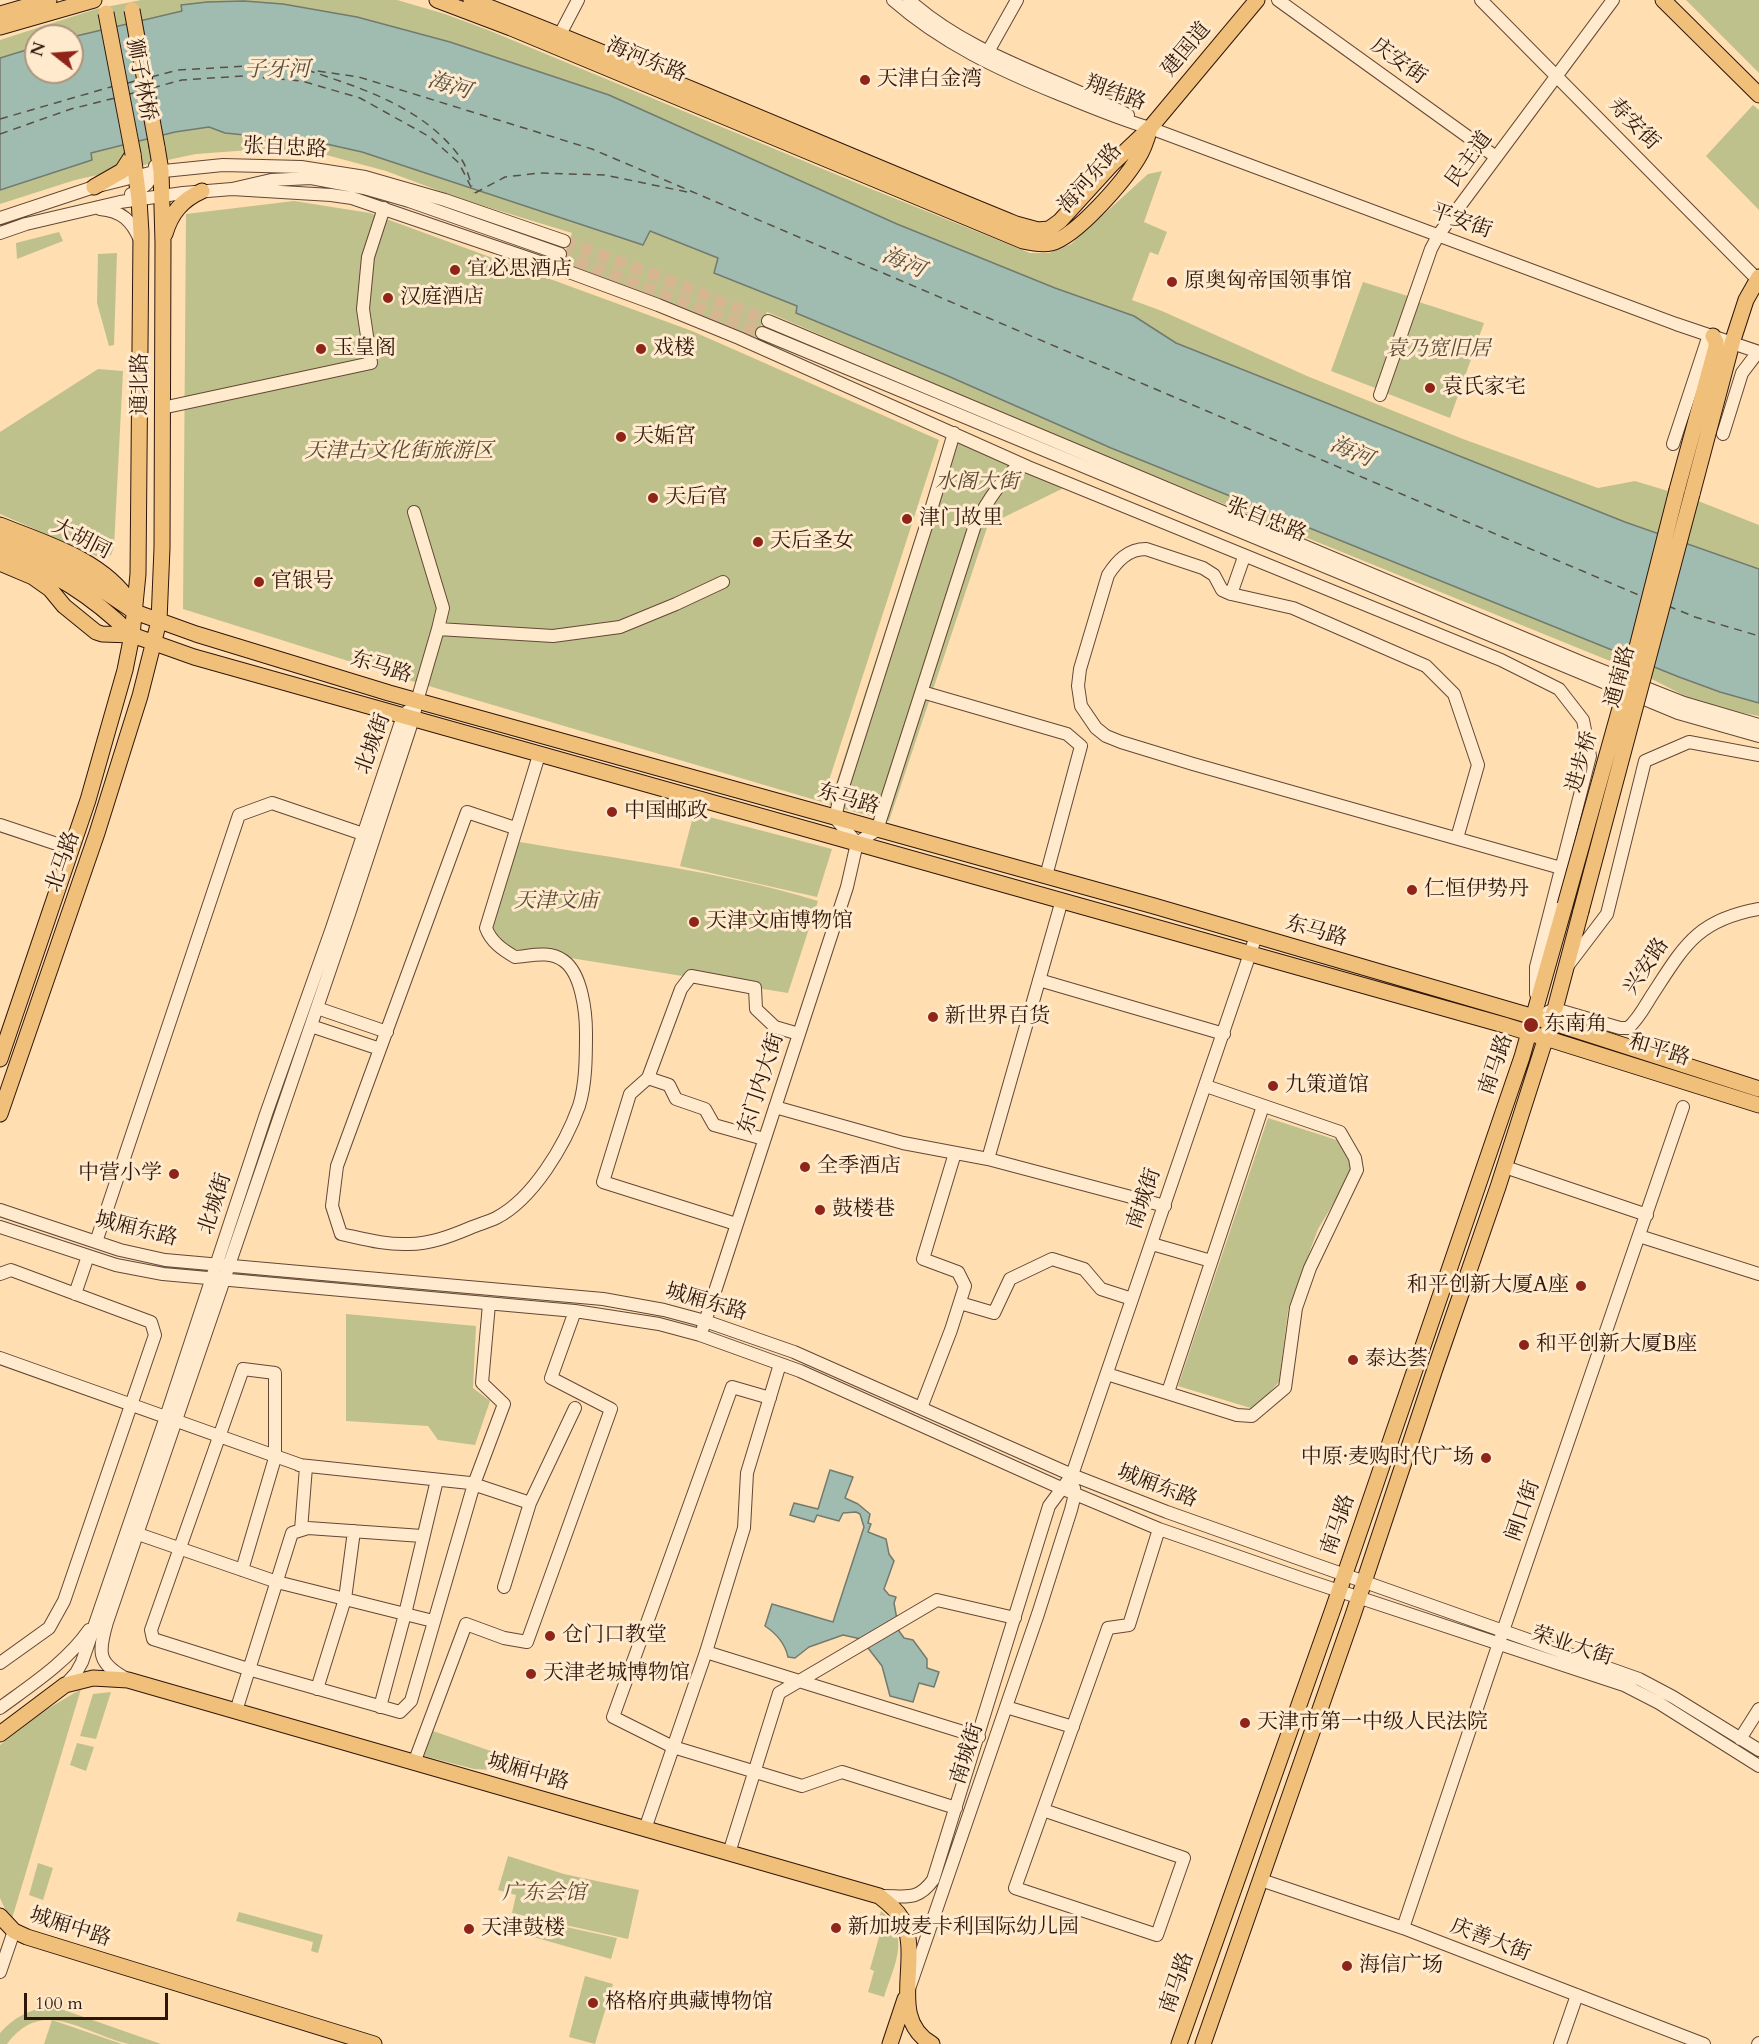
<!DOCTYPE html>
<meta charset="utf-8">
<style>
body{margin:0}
#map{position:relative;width:1759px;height:2044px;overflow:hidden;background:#ffdeb2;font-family:Cardo,serif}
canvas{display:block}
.north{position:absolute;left:24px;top:24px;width:60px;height:60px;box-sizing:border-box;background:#ffeacd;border:2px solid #ac957f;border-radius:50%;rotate:287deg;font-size:16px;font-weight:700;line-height:24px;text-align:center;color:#2f160b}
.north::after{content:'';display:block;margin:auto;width:21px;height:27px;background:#8f2418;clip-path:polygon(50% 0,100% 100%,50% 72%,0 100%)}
.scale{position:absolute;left:24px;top:1993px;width:144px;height:27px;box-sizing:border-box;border:3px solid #2f160b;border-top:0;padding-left:8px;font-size:18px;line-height:21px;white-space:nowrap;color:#2f160b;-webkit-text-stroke:4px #ffeacd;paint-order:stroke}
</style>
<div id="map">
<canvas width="1759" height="2044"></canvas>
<div class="north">N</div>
<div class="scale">100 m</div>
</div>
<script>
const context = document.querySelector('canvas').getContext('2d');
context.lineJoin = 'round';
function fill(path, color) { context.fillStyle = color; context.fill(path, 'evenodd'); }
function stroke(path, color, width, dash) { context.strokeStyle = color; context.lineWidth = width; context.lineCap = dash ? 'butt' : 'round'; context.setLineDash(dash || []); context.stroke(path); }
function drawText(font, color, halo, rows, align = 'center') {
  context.font = font + ' Cardo,"Noto Serif SC",serif'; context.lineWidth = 6; context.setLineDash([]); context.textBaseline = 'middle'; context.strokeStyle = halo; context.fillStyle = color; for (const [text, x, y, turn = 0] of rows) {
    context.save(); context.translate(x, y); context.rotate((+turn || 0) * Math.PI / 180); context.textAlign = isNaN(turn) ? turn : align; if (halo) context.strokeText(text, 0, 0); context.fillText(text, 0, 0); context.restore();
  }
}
fill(new Path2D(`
 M141,0h256l48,14 43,16 376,156 166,67h19l22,-9 77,-70 14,-3 -18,51 23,10 -9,23 -8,-3 -18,48 30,11 145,65 156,63 135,49 37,-7 53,16 71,28v191l-21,-4 -51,-15 -45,-23 -593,-241 -282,-121 -12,27 -88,-37 -105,-40 10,-29 -111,-34 -75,-28 -71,-19 -51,-3 -68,5 -71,15 -50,11 -75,24v-164l96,-31zM36,36h36v36h-36z
 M1686,0h73v73z
 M1753,105l6,5v100l-53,-54z
 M294,201l76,12 322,118 247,109 -117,362 -407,-120 -232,-73 3,-395z
 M59,232l4,9 -46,18 -1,-16z
 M117,253l-3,92 -5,1 -12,-43 1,-49z
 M1363,282l48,15 -33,92 -47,-18z
 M1419,302l65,21 -34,95 -64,-25z
 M98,369l25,2 -9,176 -3,8 -8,4 -103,-45v-82z
 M951,427l125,55 -88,43 -99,296 -60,-16z
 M694,813l138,36 -15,48 -137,-31z
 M514,841c102,18 206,30 304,60l-30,92 -286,-46 -13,-21z
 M1268,1118l75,24 11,27 -36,60 -30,81 -9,72 -25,27 -76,-23z
 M346,1314l130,12 -3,62 17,13 -15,44 -37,-5 -10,-14 -82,-5z
 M81,1689l-70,233 -11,-24v-153l44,-34z
 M111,1692l-15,47 -16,-3 13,-42z
 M433,1731l81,28 -5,12 -35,-2 -50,-13z
 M77,1743l17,4 -8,24 -16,-6z
 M508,1856l56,18 75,16 -11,49 -116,-26 4,-18 -18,-5z
 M38,1863l15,5 -10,32 -14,-5z
 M881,1911c31,25 13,54 3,86l-16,-5 6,-21 -4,-2 11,-39 -5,-1z
 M239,1912l84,23 -5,18 -7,-2 2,-9 -77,-21z
 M524,1918l93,20 -6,21 -92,-26z
 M585,1976l28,8 -18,60 -26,-7z
 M49,2007l9,1 103,36c-10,0 -22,0 -32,0 -44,-9 -86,-49 -122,0h-7v-11c13,-15 29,-24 49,-26z
 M52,2020l70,24h-78z`), '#bfc18d');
const water = new Path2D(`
 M244,1l39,3 74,13 93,25 159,53 288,129 158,64 79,28 42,27 449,179 134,47v134l-39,-11 -41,-15 -568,-229 -163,-72 -152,-63 1,-7 -83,-33 4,-15 -68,-27 -7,14 -281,-93 -40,-9 -97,-10 -16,-6 -34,5 -84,21 1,7 -92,30v-132l36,-11v25h36v-35l110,-26 -1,-6 26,-3z
 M830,1470l23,7 -8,21 13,6 12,10 -2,9 3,1 -3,8 18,7 3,15 5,7 -10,28 5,6 7,2 -2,6 5,28 5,7 9,2 14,19v9l12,4 -5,15 -15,-4 -6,19 -23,-6 -8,-30 -21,-27 -18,-4 -34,12 -14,11 -7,-1c-3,-14 -11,-23 -23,-31l7,-22 61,18 31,-95 -4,-13 -4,-2 -13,1 -4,8 -22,-6 -3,7 -24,-7 4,-12 24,6z`);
fill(water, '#a0bcb0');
stroke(water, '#737a6e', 1.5);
stroke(new Path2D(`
 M307,70c57,19 119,38 155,90 5,8 7,18 10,26
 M151,77l27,-7 70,-4 55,3 56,8 233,72 1049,447
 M128,83l10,-3
 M152,88l30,-8 61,-4 59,5 58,17 70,39 29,26 15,30
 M129,94l10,-2
 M0,119l114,-33
 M0,134l71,-25 44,-11
 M475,193l30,-16 35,-4 65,2 87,18
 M1668,606l27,11 64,19`), '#575045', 1.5, [8, 6]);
stroke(new Path2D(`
 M564,241l86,32 118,48
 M560,254l202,79`), '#d5b691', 12, [12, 6]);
const minor = new Path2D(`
 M893,0c49,43 107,70 166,94 30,12 60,25 91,34l526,196 83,28
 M909,0c62,56 146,77 219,115
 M1278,0l218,157
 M1481,0l276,279
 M556,42l22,-42
 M985,57l32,-57
 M232,189l99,6 21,3 217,74 89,33 81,33 289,129 473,193 58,29 24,31 7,36 -54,211v27
 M131,194c13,-5 22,-14 24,-28
 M100,209c22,2 32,12 40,31
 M0,218l94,-31 60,-15 69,-7 78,2 64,10 80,23 119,41
 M0,233l26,-9 94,-22 63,-9 49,-4 39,-9 40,-2 53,10 45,13 151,53
 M768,321l815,342 101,40 75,22
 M762,333l916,380 81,23
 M1380,395l51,-146 8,-15 174,-234
 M162,408l209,-45 -8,-54 5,-52 16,-49
 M1723,434l19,-61 16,-21
 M1673,444l36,-109
 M414,512l29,96 -5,21
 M1231,594l13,-37
 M922,692l145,42 14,12 -35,130
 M0,825l72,24
 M515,828l-48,-16 -130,354 -5,40 9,28c23,5 44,11 68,10 21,0 42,-8 61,-16 9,-4 18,-6 26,-10 37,-19 69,-73 83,-112 7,-22 7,-50 7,-73 0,-20 -4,-59 -22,-72 -15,-11 -33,-5 -49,-4 -12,-7 -24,-15 -29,-29l53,-173
 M1457,838l21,-73 -24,-71 -28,-28 -133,-58 -62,-14 -9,-4 -8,-15 -11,-7 -57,-19c-18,0 -29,12 -38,26l-28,94 -2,17 3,20 15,22 10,8 15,6 72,22 368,104
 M857,843l-22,-25 5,-22 87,-273 27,-90
 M857,843l20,-13 98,-305c12,-24 25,-44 45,-61
 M1569,964l38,-50 38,-153 44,-19 70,13
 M1039,980l185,54
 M317,1008l70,24
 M1548,1012l7,-3 65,19h8c10,-8 17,-22 24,-33 32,-49 45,-75 107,-86
 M311,1026l69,23
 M648,1078l21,7 7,14 29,10 9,16 50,14
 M775,1107l128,36 85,16 177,47
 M988,1159l74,-259
 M1505,1167l142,48
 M0,1210l120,40 45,10 438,39 61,11 41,11 89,31 278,123 95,37 472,167 34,18 86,53
 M736,1224l-133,-42 27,-88 18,-16 33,-89 10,-13 64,12 1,21 19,18 24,7
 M0,1227l116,38 47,9 412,37 84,13 41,11 100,36 261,117 98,41 147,51 318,105 35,18 100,63
 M1639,1236l120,38
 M96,1242l143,-427 33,-12 91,31
 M1152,1244l59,17
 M0,1274l11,-4 140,52 4,13 -91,266 -15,27 -49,35
 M75,1294l13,-38
 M960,1303l34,10 16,-34 42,-20 32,10 17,20 31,10
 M703,1328l144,-441 10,-44
 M0,1358l306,109 -5,63
 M1107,1374l130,41 15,1 33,-28 11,-80 14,-40 47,-98 -2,-12 -15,-26 -134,-46
 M1168,1392l95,-286
 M770,1398l-38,-11 -119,330 60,30 129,39 40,-14 114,36
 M921,1408l30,-78 14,-44 -7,-14 -35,-13 32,-106
 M299,1465l171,18 60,20
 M138,1534l139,48 156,39
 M242,1570l33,-112v-85l-32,-4 -92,261 2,9 95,30 152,43 11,-11 63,-217 30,-80 -22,-21 7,-79
 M504,1587l26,-84 45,-95
 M706,1652l273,85
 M127,1679c-30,-16 -29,-26 -20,-57l242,-708 64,-195 4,-18 21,-72 115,7 67,-9 56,-23 47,-22
 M65,1685l11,-12 6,-11 85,-248 99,-300 66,-186 71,-212 5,-5
 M317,1689l28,-90 9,-68
 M380,1707l25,-93 32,-134
 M1006,1707l67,20
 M0,1708c31,-23 67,-46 89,-78
 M236,1711l56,-178 16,-5 114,8
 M1740,1739l19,-30
 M414,1763l52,-139 38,14 23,4 84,-233 -60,-31 24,-67
 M1043,1810l141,48 -27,77 -142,-47 93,-260 21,-3 30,-96
 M645,1829l61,-177 38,-124 3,-55 33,-109
 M729,1853l50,-160 158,-93 78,18
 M1261,1880l142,48 301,116
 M879,1896c25,-1 37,7 54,-16l116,-374 23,-31 184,-539
 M1403,1928l100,-297 180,-524
 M0,1972l14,-41
 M910,1986l128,-372 33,-104 4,-16 -1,-6
 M1560,2044l17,-49
 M1758,2044l1,-1`);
const major = new Path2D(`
 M437,0l74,28 512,213c9,2 19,4 28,2 26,-7 73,-62 87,-85 6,-9 9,-19 12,-30
 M471,0c183,71 363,150 545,224l22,6 11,-1 11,-8 52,-57 38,-36 107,-128
 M1663,0l96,95
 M0,14l49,-14
 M0,27l94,-27
 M94,187l28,-16 11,-17
 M165,234c6,-21 17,-34 37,-43
 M1677,490l39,-143v-5l-3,-6
 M1692,494l40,-151 14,-43 13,-23
 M0,525c44,18 102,34 130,77
 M0,538l50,22 33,17 52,35 61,22 193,59 765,213 397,116 208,67
 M0,550c55,24 89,43 132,85
 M0,563l33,14 17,12 14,17 32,26 6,2 30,1 62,22 1310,368 255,80
 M0,1059l88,-259 37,-130 7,-35 6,-61 3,-341 -2,-34 -6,-45
 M0,1114l97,-281 43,-137 19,-75 3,-73 1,-305 -2,-72 -4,-24
 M0,1734l65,-49 28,-7 35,2 751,216c9,7 17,13 23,23 21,39 -16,99 30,125
 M0,1916l14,15 13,6 347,107
 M890,2044l15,-45
 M1179,2044l154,-435 189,-552 43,-152
 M1203,2044l150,-429 82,-246 63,-182 57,-178 26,-98`);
stroke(minor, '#634835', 14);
stroke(major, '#2f160b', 17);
stroke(minor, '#ffeacd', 12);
stroke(major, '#f0bf79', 15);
const majorBridge = new Path2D(`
 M132,10l25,137
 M106,13l27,141
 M1565,905l71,-254 41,-161
 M1581,911l111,-417`);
stroke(majorBridge, '#2f160b', 17, []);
stroke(majorBridge, '#f0bf79', 15);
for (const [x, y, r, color] of [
 [865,80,6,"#8f2418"],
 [455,270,6,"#8f2418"],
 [1172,282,6,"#8f2418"],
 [388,298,6,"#8f2418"],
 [321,349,6,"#8f2418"],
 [641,349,6,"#8f2418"],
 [1430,388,6,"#8f2418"],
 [621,437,6,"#8f2418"],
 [653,498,6,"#8f2418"],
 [907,519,6,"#8f2418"],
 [758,542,6,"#8f2418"],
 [259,582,6,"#8f2418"],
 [612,812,6,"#8f2418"],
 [1412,890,6,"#8f2418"],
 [694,922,6,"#8f2418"],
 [933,1017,6,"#8f2418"],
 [1531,1025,8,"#8f2418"],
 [1273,1086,6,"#8f2418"],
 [805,1167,6,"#8f2418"],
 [174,1174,6,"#8f2418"],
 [820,1210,6,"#8f2418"],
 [1581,1286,6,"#8f2418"],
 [1524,1345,6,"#8f2418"],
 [1353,1360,6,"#8f2418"],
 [1486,1458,6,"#8f2418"],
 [550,1636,6,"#8f2418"],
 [531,1674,6,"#8f2418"],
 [1245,1723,6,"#8f2418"],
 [836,1928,6,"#8f2418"],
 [469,1929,6,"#8f2418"],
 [1347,1966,6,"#8f2418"],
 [593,2003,6,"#8f2418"]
]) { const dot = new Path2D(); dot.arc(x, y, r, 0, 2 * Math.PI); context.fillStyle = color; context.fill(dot); stroke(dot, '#ffeacd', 2); }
drawText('21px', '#2f160b', '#ffeacd', [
 ["建国道",1187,50,-50],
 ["海河东路",646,61,22],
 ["庆安街",1398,62,36],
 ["狮子林桥",140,80,79],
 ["翔纬路",1115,94,20],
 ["寿安街",1633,125,45],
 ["张自忠路",285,149,3],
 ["民主道",1470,160,-54],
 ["海河东路",1091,179,-49],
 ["平安街",1461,222,20],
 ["通北路",141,384,-90],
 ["张自忠路",1266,521,22],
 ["大胡同",81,540,27],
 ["东马路",381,668,17],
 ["通南路",1621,677,-75],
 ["北城街",374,744,-70],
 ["进步桥",1583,762,-74],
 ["东马路",848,800,16],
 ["北马路",64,862,-71],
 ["东马路",1316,932,16],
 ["兴安路",1647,967,-56],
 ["和平路",1659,1051,17],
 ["南马路",1497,1065,-71],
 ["东门内大街",762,1084,-72],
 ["南城街",1145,1199,-71],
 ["北城街",216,1204,-72],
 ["城厢东路",136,1230,14],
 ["城厢东路",706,1303,16],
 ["城厢东路",1157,1487,21],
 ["闸口街",1524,1511,-71],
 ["南马路",1339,1525,-71],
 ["荣业大街",1572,1647,18],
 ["南城街",968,1754,-72],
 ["城厢中路",528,1773,16],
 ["城厢中路",70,1928,18],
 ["庆善大街",1490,1941,21],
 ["南马路",1178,1983,-71]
]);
drawText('21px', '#2f160b', '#ffeacd', [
 ["天津白金湾",877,80],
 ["宜必思酒店",467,270],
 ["原奥匈帝国领事馆",1184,282],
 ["汉庭酒店",400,298],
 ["玉皇阁",333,349],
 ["戏楼",653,349],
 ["袁氏家宅",1442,388],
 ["天姤宮",633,437],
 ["天后官",665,498],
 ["津门故里",919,519],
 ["天后圣女",770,542],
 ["官银号",271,582],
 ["中国邮政",624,812],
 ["仁恒伊势丹",1424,890],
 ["天津文庙博物馆",706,922],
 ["新世界百货",945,1017],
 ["东南角",1544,1025],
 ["九策道馆",1285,1086],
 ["全季酒店",817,1167],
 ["中营小学",162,1174,"right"],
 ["鼓楼巷",832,1210],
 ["和平创新大厦A座",1569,1286,"right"],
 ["和平创新大厦B座",1536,1345],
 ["泰达荟",1365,1360],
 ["中原·麦购时代广场",1474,1458,"right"],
 ["仓门口教堂",562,1636],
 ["天津老城博物馆",543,1674],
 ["天津市第一中级人民法院",1257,1723],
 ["新加坡麦卡利国际幼儿园",848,1928],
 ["天津鼓楼",481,1929],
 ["海信广场",1359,1966],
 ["格格府典藏博物馆",605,2003]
], 'left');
drawText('italic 21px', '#5a4932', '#ffeacd', [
 ["袁乃宽旧居",1438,350],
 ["天津古文化街旅游区",399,452],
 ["水阁大街",977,483],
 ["天津文庙",556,902],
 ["广东会馆",544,1894]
]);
drawText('italic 22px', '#575045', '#ffeacd', [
 ["子牙河",277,71],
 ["海河",449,87,17],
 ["海河",903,264,23],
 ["海河",1351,453,23]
]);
</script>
